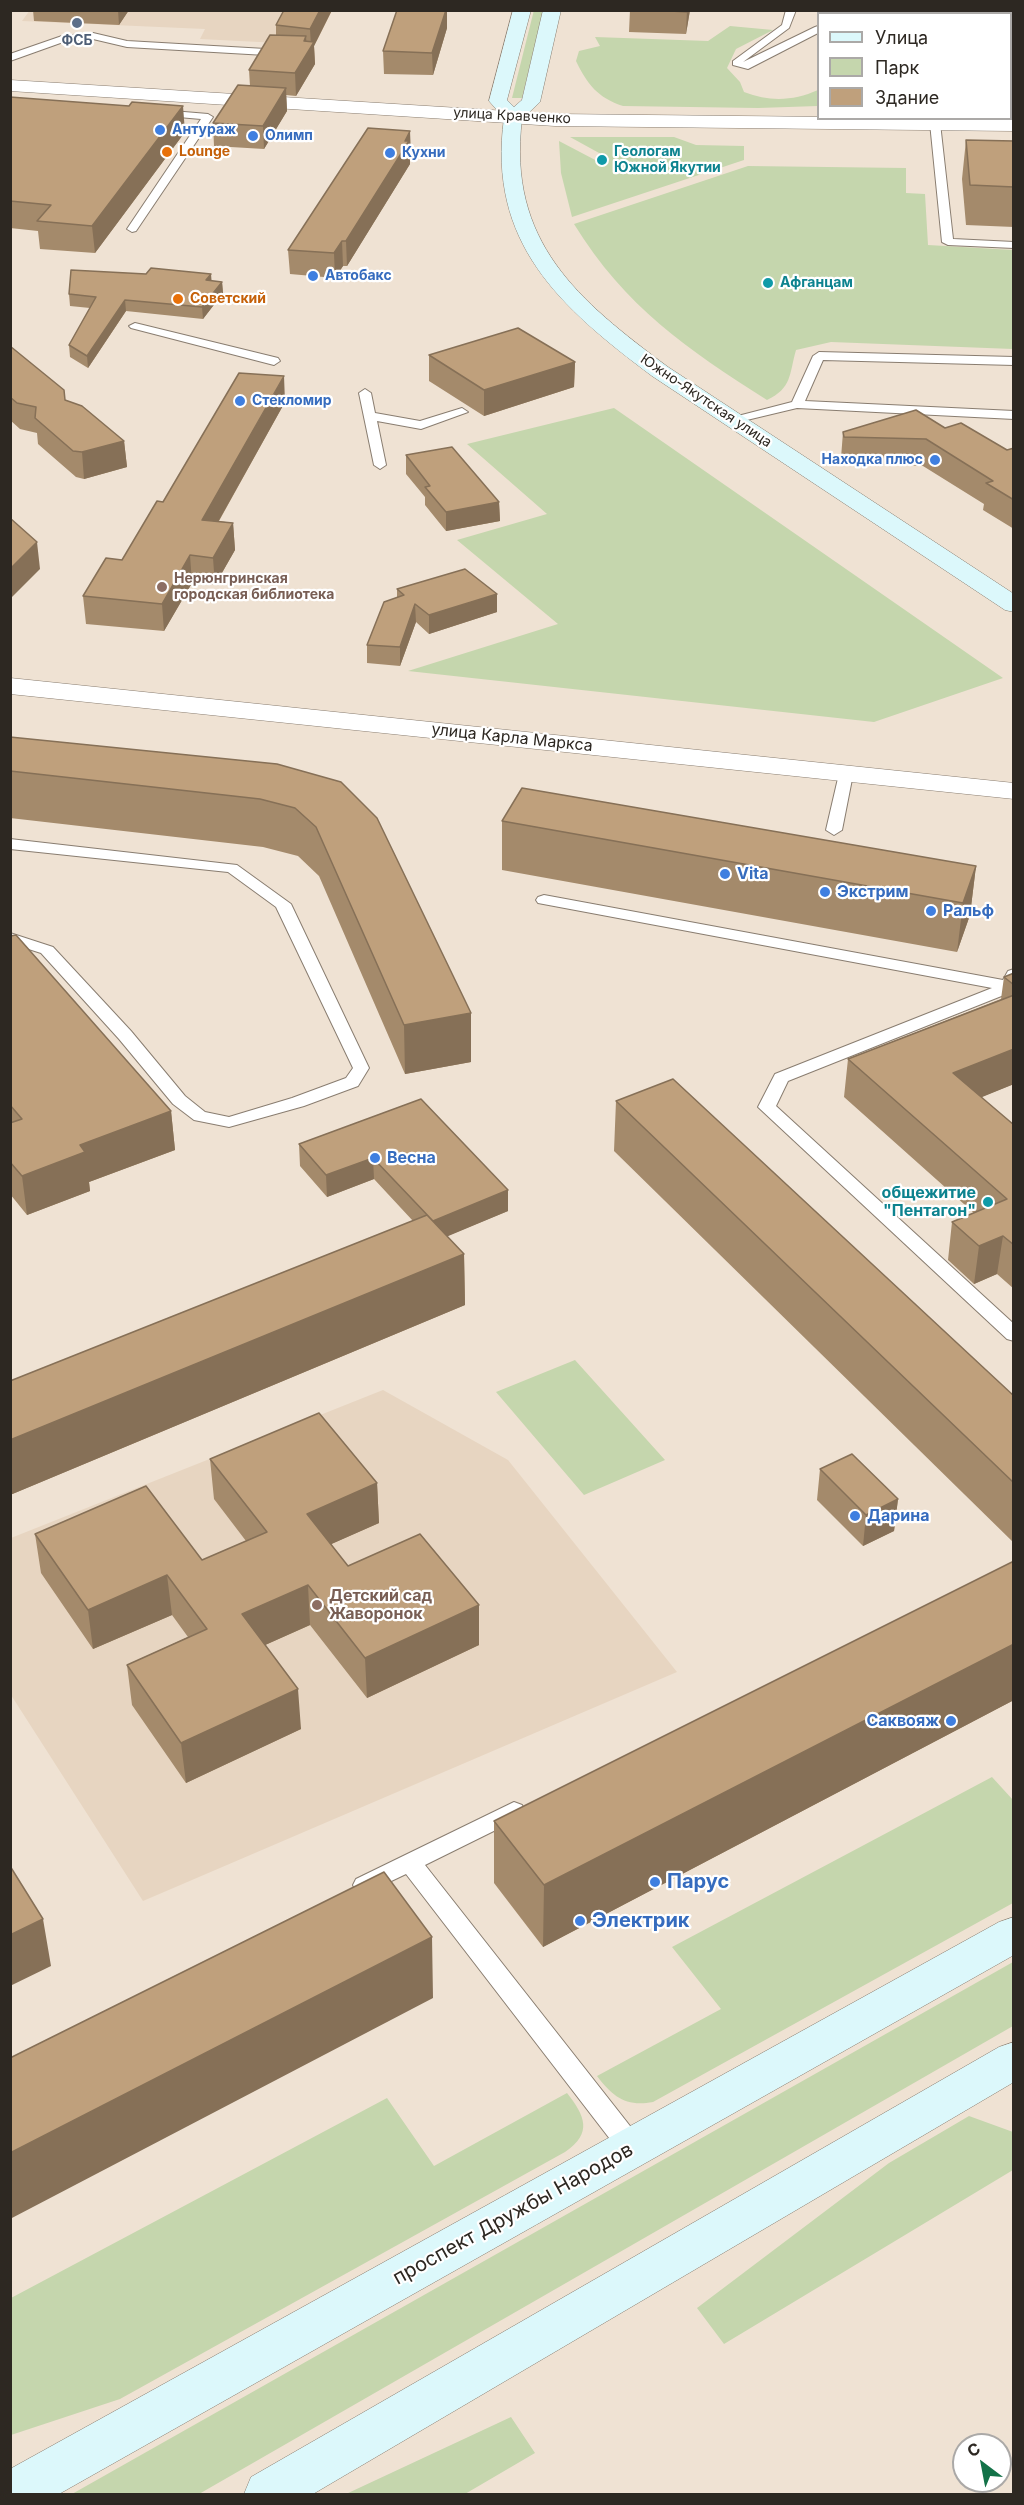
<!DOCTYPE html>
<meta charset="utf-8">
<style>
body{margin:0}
#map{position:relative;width:1024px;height:2505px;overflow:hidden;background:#efe2d3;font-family:Inter,sans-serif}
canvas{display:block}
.frame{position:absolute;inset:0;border:12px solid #2d2822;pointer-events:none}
.legend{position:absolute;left:817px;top:12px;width:195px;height:108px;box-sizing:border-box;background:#fff;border:2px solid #aba9a7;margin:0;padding:8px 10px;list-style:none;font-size:18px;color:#2d2822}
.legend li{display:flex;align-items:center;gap:12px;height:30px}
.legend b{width:30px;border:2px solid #aba9a7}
.north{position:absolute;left:952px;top:2433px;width:60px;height:60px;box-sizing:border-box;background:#fff;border:2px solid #aba9a7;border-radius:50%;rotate:328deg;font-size:16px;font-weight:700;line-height:24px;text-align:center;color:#2d2822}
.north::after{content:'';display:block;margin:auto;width:21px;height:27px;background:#137248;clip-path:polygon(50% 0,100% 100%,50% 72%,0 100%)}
</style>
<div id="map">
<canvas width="1024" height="2505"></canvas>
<div class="frame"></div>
<ul class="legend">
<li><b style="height:8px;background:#dcf8fb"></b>Улица</li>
<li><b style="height:16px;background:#c5d6ad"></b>Парк</li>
<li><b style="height:16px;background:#bfa07c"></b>Здание</li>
</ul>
<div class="north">С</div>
</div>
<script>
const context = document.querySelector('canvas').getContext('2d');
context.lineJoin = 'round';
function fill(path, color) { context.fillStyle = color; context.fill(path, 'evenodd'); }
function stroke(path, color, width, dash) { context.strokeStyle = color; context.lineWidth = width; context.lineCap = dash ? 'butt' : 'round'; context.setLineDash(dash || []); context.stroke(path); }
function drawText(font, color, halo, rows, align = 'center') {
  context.font = font + ' Inter,sans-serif'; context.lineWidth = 4.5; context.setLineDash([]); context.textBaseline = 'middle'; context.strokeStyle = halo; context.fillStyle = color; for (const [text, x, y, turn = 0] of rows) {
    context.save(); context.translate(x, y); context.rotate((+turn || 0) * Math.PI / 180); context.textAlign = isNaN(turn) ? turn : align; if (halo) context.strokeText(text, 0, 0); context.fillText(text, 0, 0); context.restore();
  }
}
fill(new Path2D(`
 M30,10l302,1 -15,30 -35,-2 -3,4 -79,-4 5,-10 -183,-8z
 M383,1390l125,70 169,212 -534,229 -132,-206v-157z`), '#e7d5c1');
fill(new Path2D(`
 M534,10l9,1 -21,87h-10z
 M730,26l43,4 -37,19 -9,19 13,14 4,10c26,10 49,9 74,-2v16l-60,2 -135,-2c-25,-8 -36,-22 -47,-45l3,-10 21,-5 -5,-9 113,4z
 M570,137h104l22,8 48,1v14l-172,57 -11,-44 -2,-32 40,21 11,-3z
 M748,166l158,2v25l19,1 3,51 85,5v99l-182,-7 -35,8c-7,25 -4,38 -29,50 -80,-51 -142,-93 -193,-176z
 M614,408l389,270 -129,44 -466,-51 150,-47 -101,-84 90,-26 -80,-70z
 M575,1360l90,100 -81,35 -88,-103z
 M992,1777l21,23v103l-360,199c-27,5 -40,-5 -56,-26l124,-67 -49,-62z
 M1013,1962v64l-814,468h-127z
 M567,2093c18,23 26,40 -2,59l-445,247 -109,36v-137l376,-200 47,68z
 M969,2116l44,16v38l-289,174 -27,-36 192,-145z
 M511,2417l24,36 -70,41h-119z`), '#c5d6ad');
const lane = new Path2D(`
 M786,10h10l-7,18 -46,34 72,-35 3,-1v7l-70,36 -15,-4v-4l49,-36z
 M93,33l34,8 156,9 5,3 -5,3 -156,-9 -34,-8 -27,2 -56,20v-7l52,-18z
 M160,110l48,4 5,3 -77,114 -4,1 -5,-3 74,-110 -45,-4 -1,-2z
 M935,120l5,3 13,116 61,3v6l-66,-3 -6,-3 -12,-119z
 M135,323l143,35 2,3 -6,4 -143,-37 -2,-2z
 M819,352l195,5v8l-191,-5 -18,41 209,10v8l-217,-11 -67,16v-6l62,-16 21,-46z
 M365,389l6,4 4,20 45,8 42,-13 6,4 -47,17 -44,-8 9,44 -6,4 -6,-4 -15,-72z
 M846,770l7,4 -11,56 -8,5 -8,-5 13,-56z
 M10,839l227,26 54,39 78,164 -11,18 -54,20 -75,21 -35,-7 -21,-16 -54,-65 -78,-86 -31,-10v-10l43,14 78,84 54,65 20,16 24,5 63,-19 54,-20 7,-10 -77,-161 -48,-35 -218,-23z
 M544,895l459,85 5,-9 6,-2v22l-226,90 -12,25 238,218v17l-7,-2 -249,-232 17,-33 217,-86 -454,-85 -2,-3 2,-3z
 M514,1802l8,3 3,6 -3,6 -97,48 216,275 3,8 -3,8 -9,3 -9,-3 -217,-282 -42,20 -8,-3 -3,-6 3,-6z`);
const street = new Path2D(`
 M10,80l545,34 459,5v12l-459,-5 -545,-35z
 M10,678l1004,105v16l-1004,-105z`);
const secondary = new Path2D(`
 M513,10h18l-24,90 7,7 8,-7 21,-90h18l-21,92 -18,17c-15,123 56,181 146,248l346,227v18l-9,-2 -353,-234c-92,-69 -165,-133 -148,-258l-15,-17z
 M1014,1917v38l-955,539h-49v-25l989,-547z
 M1014,2042v40l-701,412h-69l7,-17 748,-430z`);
stroke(lane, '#897d70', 2);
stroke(street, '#897d70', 1);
stroke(secondary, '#897d70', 1);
fill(lane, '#fff');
fill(street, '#fff');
fill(secondary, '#dcf8fb');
fill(new Path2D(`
 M33,10h96l-10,15 -85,-4z
 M332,10l-18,36 1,18 -19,32 -10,-1 1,16 -23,38 -50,-3 -1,-23 37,-37 -1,-16 27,-35v-10z
 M397,10h50v18l-14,47 -49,-1 -1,-23z
 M630,10h60l-4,24 -57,-2z
 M1014,10v74l-3,-1v-69z
 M10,97l175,35 -90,121 -55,-4 -2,-18 -28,-3z
 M966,140l48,1v86l-48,-2 -4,-46z
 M411,155l-1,2v7l-63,102h-4l-8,12 -45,-4 -2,-24z
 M146,274l76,8 1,11 -20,26 -77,-8 -38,57 -18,-11 -1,-12 21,-37 -20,-2 -1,-12z
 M10,346l55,54 59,41 3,26 -43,12 -8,-2 -38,-33 -1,-11 -17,-4 -10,-9z
 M429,355l146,7 -1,25 -90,29 -55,-35z
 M285,402l-66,119 14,2 2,27 -20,35 -23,-2 -28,48 -78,-7 -3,-28 39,-36 41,-58z
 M945,428l62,22 7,-2v81l-31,-19 1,-6 -61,-38 -81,-3 -1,-5 2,-26z
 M406,455l93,47 1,19 -54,10 -21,-26v-8l-19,-23z
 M397,589l100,23 -68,22 -13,-12 -16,44 -33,-3v-18l30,-47z
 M10,737l267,27 194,249v49l-66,12 -86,-198 -21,-20 -35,-9 -253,-29z
 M502,821l474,45 -6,49 -13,37 -455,-82z
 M10,936l161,175 4,39 -86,32 1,9 -63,24 -17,-21z
 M1014,973v111l-33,13 33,28v164l-17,-15 -23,10 -26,-24 4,-38 22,-9 -130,-116 4,-38 153,-60 3,-22z
 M421,1099l87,91v21l-61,25 17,18 1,51 -455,190v-114l403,-160 -39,-42 -47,18 -27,-31 -1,-22z
 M616,1101l398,295v147l-400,-392z
 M210,1459l167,24 2,40 -48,21 17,22 131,79 -112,53 -57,-73 -45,20 36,84 -115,54 -54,-78 -5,-40 61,-28 -16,-22 -79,34 -52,-76 -6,-39 167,26 44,-19 -32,-42z
 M820,1469l78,30 -4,32 -31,15 -46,-46z
 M1014,1561v139l-471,247 -49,-64v-62z`), '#a48a6b');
fill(new Path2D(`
 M118,10h11l-10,15z
 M320,10h12l-18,36 1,18 -19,32 -1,-23 9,-32 2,-5 1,17 4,-7 -1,-17z
 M446,10h1v18l-14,47 -1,-22z
 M687,10h3l-4,24z
 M286,88l1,23 -23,38 -1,-23z
 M183,106l2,26 -90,121 -3,-27z
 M410,131l1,24 -1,2v7l-63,102 -1,-25z
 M342,241l1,25 -8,12 -1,-25z
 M211,274l1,12 -6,-6z
 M222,282l1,11 -20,26 -1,-12z
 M125,300l1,11 -38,57 -1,-12z
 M575,362l-1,25 -90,29v-26z
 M284,376l1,26 -81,145 -2,-27z
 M124,441l3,26 -43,12 -2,-27z
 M499,502l1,19 -54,10v-19z
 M233,523l2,27 -20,35 -2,-27z
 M37,542l3,27 -30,30v-30z
 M190,555l2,28 -28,48 -2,-27z
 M497,594v18l-68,22v-19z
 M415,604l1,18 -16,44v-19z
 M976,866l-6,49 -13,37 6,-49z
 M471,1013v49l-66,12 -1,-49z
 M1014,1049v35l-66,27 5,-38z
 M171,1111l4,39 -86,32 1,9 -63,24 -5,-39 58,-31z
 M373,1158l1,21 -47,18 -1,-22z
 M508,1190v21l-74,31 -1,-21z
 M1003,1236l-6,38 -23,10 5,-38z
 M464,1254l1,51 -455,190v-55z
 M377,1483l2,40 -70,31 -2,-40z
 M898,1499l-4,32 -31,15 3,-31z
 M167,1575l5,40 -79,34 -5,-39z
 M308,1585l2,40 -65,29 -3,-40z
 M479,1605v40l-112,53 -2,-40z
 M1014,1644v56l-471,247 1,-62z
 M298,1689l3,40 -115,54 -5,-40z
 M43,1919l8,47 -41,20v-51z
 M432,1937l1,61 -423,221v-66z`), '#867057');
const building = new Path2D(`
 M284,10h36l-10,19 -34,-4z
 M397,10h49l-14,43 -49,-2z
 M654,10h33v2z
 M1014,10v28h-3v-24h-13z
 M270,35l36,1 -2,5 10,1 -19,31 -46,-3z
 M1011,47h3v21l-3,-2z
 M238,85l48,3 -23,38 -50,-3z
 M10,97l119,9 3,-4 51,4 -91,120 -55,-5 14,-16 -41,-4z
 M368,128l42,3 -5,10h4l-63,100h-4l-8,12 -46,-3z
 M966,140l48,1v46l-44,-2z
 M151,268l60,6 -5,6 16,2 -20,25 -77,-7 -38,56 -18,-11 27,-48 -27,-3 2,-24 75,4z
 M518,328l57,34 -91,28 -55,-35z
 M10,346l54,44 1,10 17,6 42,35 -42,11 -9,-1 -38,-33 1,-11 -19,-4 -7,-6z
 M239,373l45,3 -82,144 31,3 -20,35 -23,-3 -28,49 -79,-8 23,-38 16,2 35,-59 6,1z
 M916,410l29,18 16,-5 46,27 7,-2v52l-28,-17 7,-2 -67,-42 -82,-2 -1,-5z
 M452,447l47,55 -53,10 -21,-25 5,-1 -24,-31z
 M10,518l27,24 -27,27z
 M465,569l32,25 -68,21 -14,-11 -15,43 -33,-2 17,-43 20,-7 -7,-6z
 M10,737l267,27 64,18 36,36 94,195 -67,12 -88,-198 -21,-19 -35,-9 -250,-28z
 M522,788l454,78 -13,37 -461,-82z
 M16,935l155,176 -91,34 5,7 -63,24 -12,-14v-39l12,-4 -12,-14v-169z
 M1014,973v12l-10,-8z
 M1014,995v54l-61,24 61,52v120l-11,-9 -24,10 -27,-24 55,-23 -159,-140z
 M673,1079l341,317v87l-398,-382z
 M421,1099l87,91 -75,31 -60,-63 -47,17 -27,-31z
 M427,1215l37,39 -454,186v-59z
 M319,1413l58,70 -70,31 41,52 72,-32 59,71 -114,53 -57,-73 -66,29 56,75 -117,54 -54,-78 80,-36 -40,-54 -79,35 -53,-76 111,-48 56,74 65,-28 -57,-73z
 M852,1454l46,45 -32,16 -46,-46z
 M1014,1561v83l-470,241 -50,-64z
 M10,1866l33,53 -33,16z
 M384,1872l48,65 -422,216v-95z`);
fill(building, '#bfa07c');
stroke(building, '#867057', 1.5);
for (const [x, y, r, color] of [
 [77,23,6,"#5c6f8a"],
 [160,130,6,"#3f7fe0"],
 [253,136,6,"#3f7fe0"],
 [167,152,6,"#e8710a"],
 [390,153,6,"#3f7fe0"],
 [602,160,6,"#0f9aa8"],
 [313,276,6,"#3f7fe0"],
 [768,283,6,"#0f9aa8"],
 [178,299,6,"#e8710a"],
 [240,401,6,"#3f7fe0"],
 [935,460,6,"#3f7fe0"],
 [162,587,6,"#8d6e63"],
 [725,874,6,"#3f7fe0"],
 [825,892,6,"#3f7fe0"],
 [931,911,6,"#3f7fe0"],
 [375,1158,6,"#3f7fe0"],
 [988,1202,6,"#0f9aa8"],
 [855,1516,6,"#3f7fe0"],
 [317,1605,6,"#8d6e63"],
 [951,1721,6,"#3f7fe0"],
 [655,1882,6,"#3f7fe0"],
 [580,1921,6,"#3f7fe0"]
]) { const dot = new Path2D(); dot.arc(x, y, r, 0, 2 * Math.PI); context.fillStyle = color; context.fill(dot); stroke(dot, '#fff', 2); }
drawText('bold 14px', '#4e5e75', '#fff', [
 ["ФСБ",77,41]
]);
drawText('14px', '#2d2822', '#fff', [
 ["улица Кравченко",512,116,3],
 ["Южно-Якутская улица",706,401,34]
]);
drawText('bold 14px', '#366cbe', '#fff', [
 ["Антураж",172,130],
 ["Олимп",265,136],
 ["Кухни",402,153],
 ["Автобакс",325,276],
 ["Стекломир",252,401],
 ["Находка плюс",923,460,"right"]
], 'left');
drawText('bold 14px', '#c56008', '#fff', [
 ["Lounge",179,152],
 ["Советский",190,299]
], 'left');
drawText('bold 14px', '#0d838f', '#fff', [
 ["Геологам",614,152],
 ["Южной Якутии",614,168],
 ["Афганцам",780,283]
], 'left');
drawText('bold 14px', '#785e54', '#fff', [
 ["Нерюнгринская",174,579],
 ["городская библиотека",174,595]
], 'left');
drawText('16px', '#2d2822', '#fff', [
 ["улица Карла Маркса",512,738,6]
]);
drawText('bold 16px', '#366cbe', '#fff', [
 ["Vita",737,874],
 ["Экстрим",837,892],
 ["Ральф",943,911],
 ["Весна",387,1158],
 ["Дарина",867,1516],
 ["Саквояж",939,1721,"right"]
], 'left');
drawText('bold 16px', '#0d838f', '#fff', [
 ["общежитие",976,1193],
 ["\"Пентагон\"",976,1211]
], 'right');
drawText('bold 16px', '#785e54', '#fff', [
 ["Детский сад",329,1596],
 ["Жаворонок",329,1614]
], 'left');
drawText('bold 20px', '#366cbe', '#fff', [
 ["Парус",667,1882],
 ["Электрик",592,1921]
], 'left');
drawText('20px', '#2d2822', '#fff', [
 ["проспект Дружбы Народов",513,2214,-29]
]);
</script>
